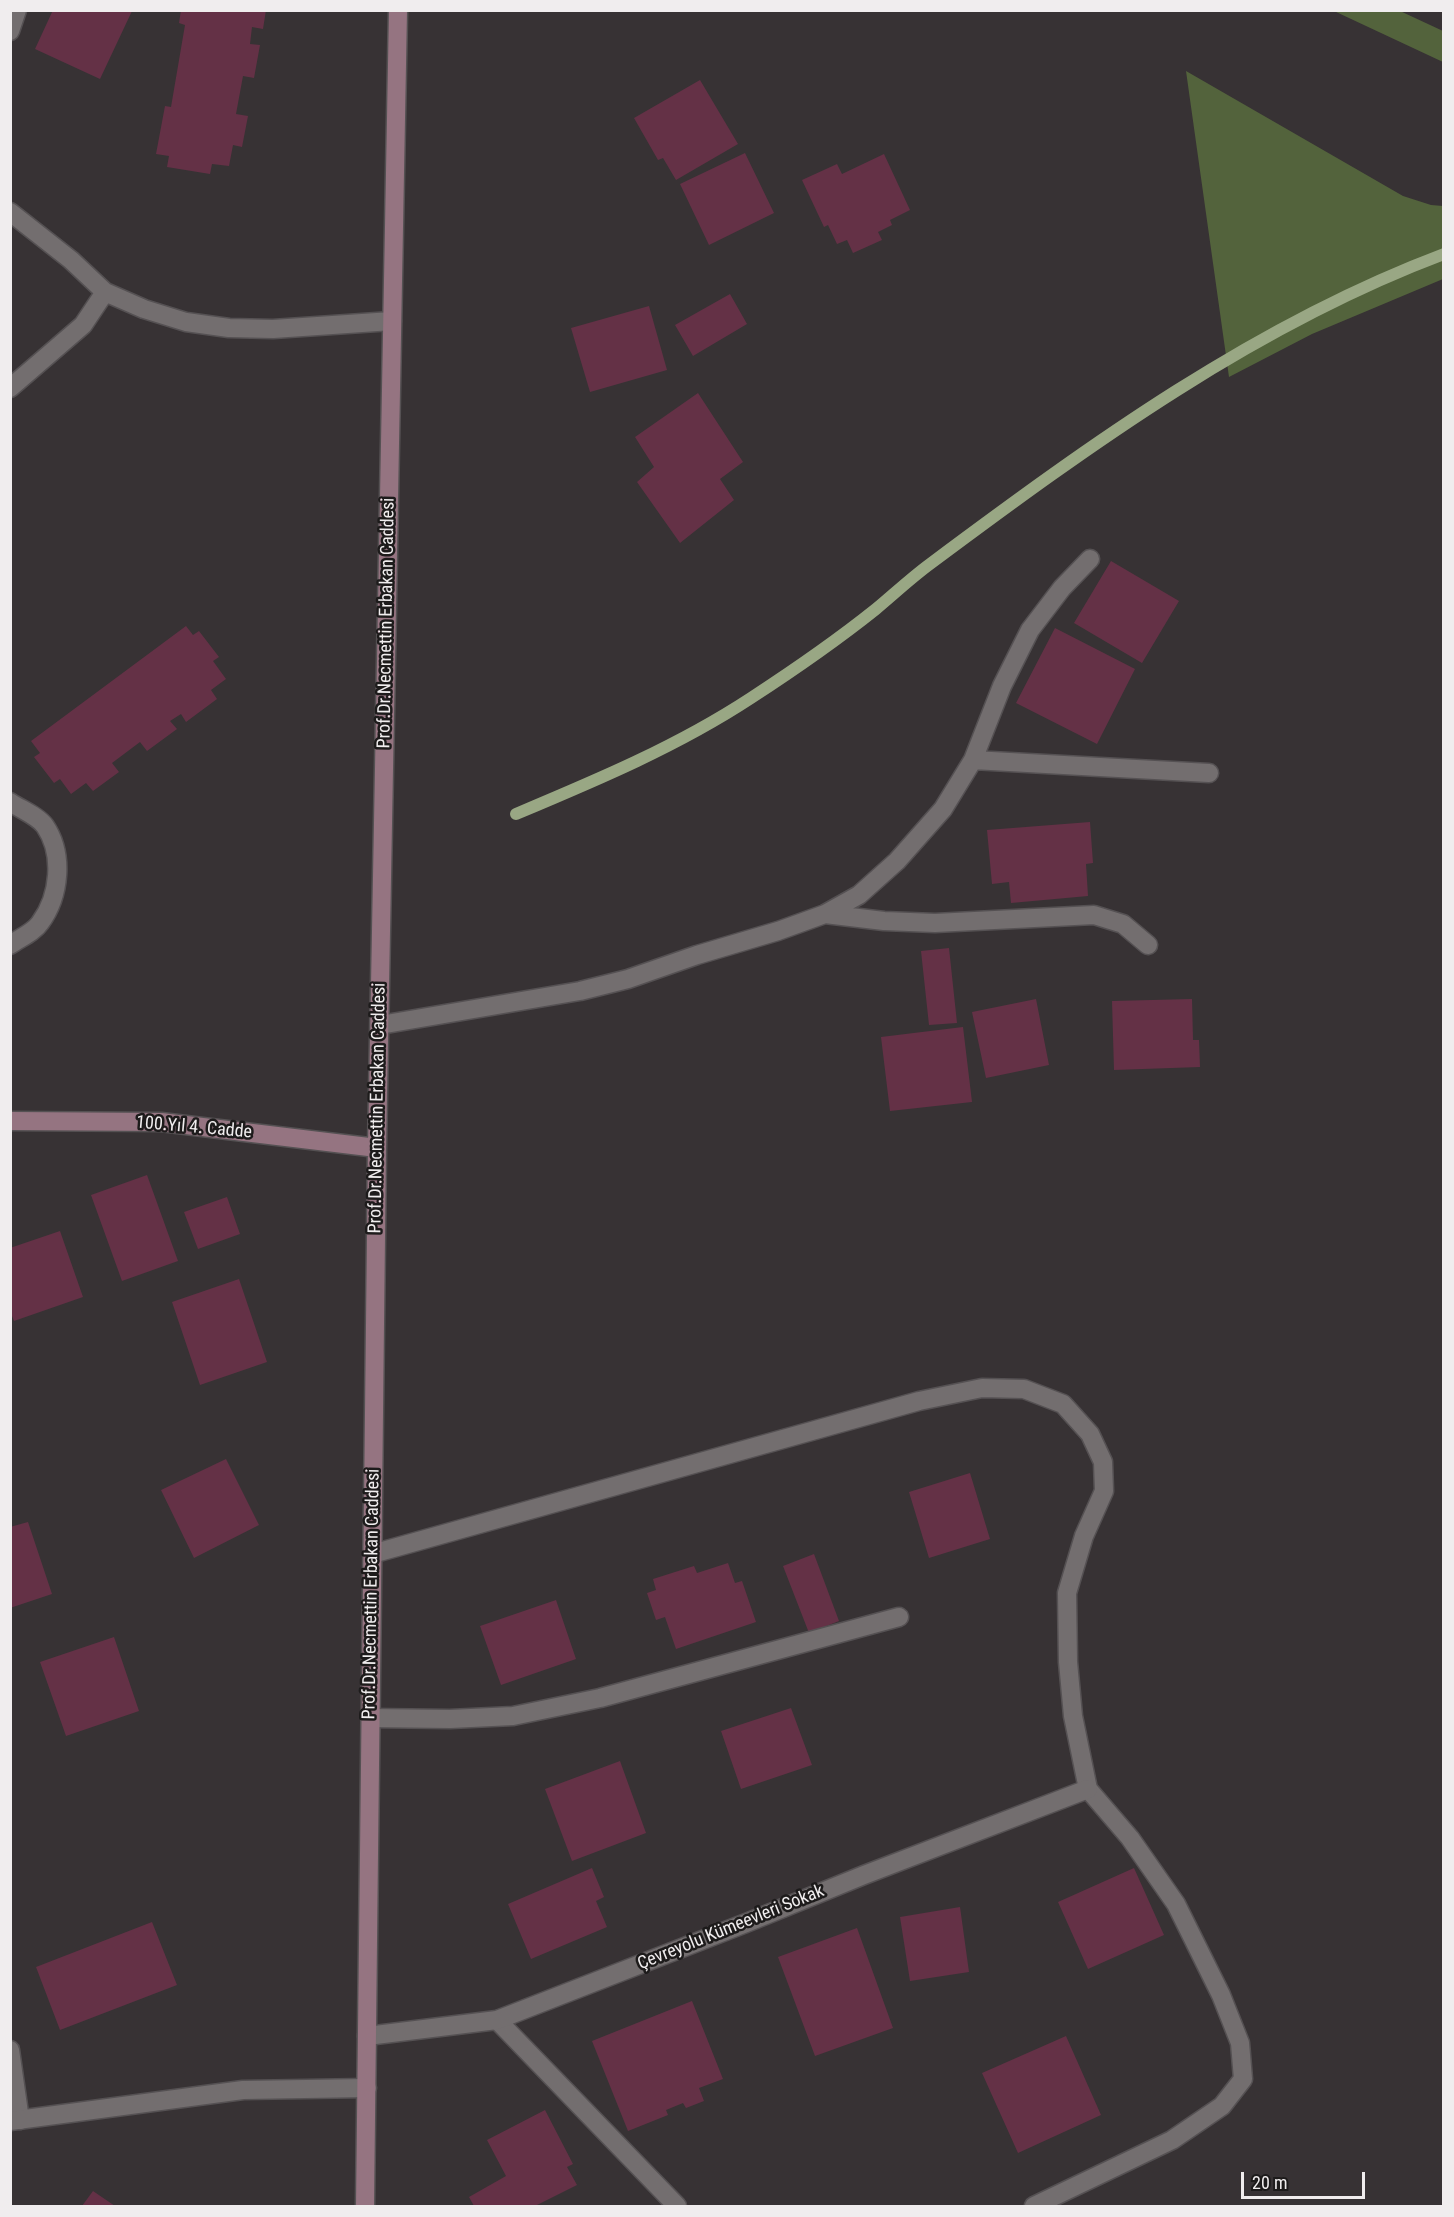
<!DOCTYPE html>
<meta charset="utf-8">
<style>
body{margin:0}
#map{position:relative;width:1454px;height:2217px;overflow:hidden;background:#373234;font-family:"Roboto Condensed",sans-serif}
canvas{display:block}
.frame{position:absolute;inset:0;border:12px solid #f0edee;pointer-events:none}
.scale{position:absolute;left:1241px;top:2172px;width:124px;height:27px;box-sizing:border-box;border:3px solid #f0edee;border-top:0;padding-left:8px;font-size:18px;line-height:21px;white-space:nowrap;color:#f0edee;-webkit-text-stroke:4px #1d1b1b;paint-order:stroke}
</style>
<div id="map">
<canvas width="1454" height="2217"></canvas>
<div class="frame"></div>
<div class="scale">20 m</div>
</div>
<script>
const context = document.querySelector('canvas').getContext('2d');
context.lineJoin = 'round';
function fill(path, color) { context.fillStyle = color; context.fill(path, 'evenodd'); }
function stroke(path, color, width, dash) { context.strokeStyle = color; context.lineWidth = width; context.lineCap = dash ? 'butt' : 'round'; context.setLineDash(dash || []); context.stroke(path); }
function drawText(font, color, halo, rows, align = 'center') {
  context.font = font + ' "Roboto Condensed",sans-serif'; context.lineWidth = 5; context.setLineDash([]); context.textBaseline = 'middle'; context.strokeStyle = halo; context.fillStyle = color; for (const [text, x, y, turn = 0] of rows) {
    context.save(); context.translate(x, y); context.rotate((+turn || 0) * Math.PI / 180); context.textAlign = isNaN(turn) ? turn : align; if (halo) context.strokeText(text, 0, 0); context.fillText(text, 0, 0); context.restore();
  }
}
fill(new Path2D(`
 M1334,11h66l43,20v31z
 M1186,71l217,125 28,9 12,1v73l-131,55 -83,43z`), '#53633c');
stroke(new Path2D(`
 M516,814c81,-34 162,-68 235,-116 43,-28 85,-57 125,-89 18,-15 35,-31 54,-45 161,-120 325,-239 514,-310`), '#99a784', 12);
fill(new Path2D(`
 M53,10l79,1 -32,68 -65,-30z
 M181,10h85l-3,19 -11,-2 -2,17 10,1 -6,33 -11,-2 -7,38 12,2 -6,31 -9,-2 -4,21 -17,-2 -2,10 -43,-7 2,-11 -13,-2 9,-48 6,1 14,-82 -6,-2z
 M700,80l38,64 -62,36 -13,-22 -5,2 -24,-42z
 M745,153l29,60 -65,32 -29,-61z
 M884,154l26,56 -20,10 2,5 -14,7 4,8 -29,13 -6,-13 -10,4 -9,-19 -4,2 -22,-47 35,-16 5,10z
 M730,294l17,30 -54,32 -18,-31z
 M649,306l18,64 -77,22 -19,-64z
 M698,393l45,69 -23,17 14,21 -54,43 -43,-61 17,-15 -19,-30z
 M1111,561l68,40 -37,62 -68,-40z
 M186,626l7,9 6,-4 20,26 -6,4 13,18 -15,11 6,9 -31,23 -5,-8 -11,7 7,8 -30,22 -7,-9 -28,21 7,9 -26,19 -7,-8 -15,11 -11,-15 -6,4 -20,-26 6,-4 -9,-12z
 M1055,628l80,41 -38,75 -81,-41z
 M1090,822l3,41 -7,1 2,32 -77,7 -2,-21 -17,2 -5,-54z
 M949,948l8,75 -28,2 -8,-74z
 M1036,999l13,66 -63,13 -14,-66z
 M1192,999l1,41h6l1,27 -86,3 -2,-69z
 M963,1027l9,75 -82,9 -9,-74z
 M147,1175l31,86 -56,20 -31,-86z
 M227,1197l13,37 -42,15 -14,-37z
 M60,1231l23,66 -69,24 -4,-10v-63z
 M239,1279l28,83 -67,23 -28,-83z
 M226,1459l33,66 -65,33 -33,-68z
 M970,1473l20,66 -61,19 -20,-66z
 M28,1522l24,72 -42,14v-81z
 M814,1554l25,67 -30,12 -26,-67z
 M728,1563l7,20 7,-2 14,41 -80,27 -11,-32 -9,3 -9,-27 9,-3 -3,-11 41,-13 3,7z
 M556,1600l20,59 -75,26 -21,-59z
 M114,1637l25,74 -73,25 -26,-74z
 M791,1708l21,57 -71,24 -20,-58z
 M620,1761l26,72 -74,28 -27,-72z
 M592,1868l12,29 -8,4 11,26 -76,32 -23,-55z
 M1134,1868l30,67 -76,34 -30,-67z
 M960,1907l9,65 -59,9 -10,-64z
 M152,1922l25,63 -117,45 -24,-63z
 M857,1928l36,100 -78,28 -37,-99z
 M692,2001l31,78 -24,9 5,13 -18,7 -3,-5 -17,7 2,5 -40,16 -36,-90z
 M1066,2036l35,79 -83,38 -36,-80z
 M545,2110l28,54 -6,3 10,18 -42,21h-61l-5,-9 37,-21 -19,-36z
 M93,2191l22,15h-33z`), '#643146');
const lane = new Path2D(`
 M10,31l7,-21
 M10,212l61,48 34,32 39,17 42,13 43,6 44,1 119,-8
 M10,388l73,-63 22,-33
 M973,760l236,13
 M825,914l59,7 51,2 159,-8 29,9 25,21
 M380,1025l200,-34 48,-12 69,-24 81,-24 47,-17 34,-19 38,-34 46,-52 30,-49 29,-74 28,-56 32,-42 28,-29
 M372,1554l547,-153 63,-13 42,1 39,15 27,30 13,28 1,29 -20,45 -17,57 1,69 5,54 15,73 42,49 46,66 45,91 19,48 3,36 -21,27 -50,34 -138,66
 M370,1718l80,1 63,-3 87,-18 299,-81
 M497,2020l180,186
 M10,2050l10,70`);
const street = new Path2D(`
 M10,802c10,7 28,14 35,24 19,28 15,70 -5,97 -6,9 -20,15 -30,22
 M367,2036l130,-16 249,-97 118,-48 224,-86
 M10,2121l233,-31 124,-2`);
const secondary = new Path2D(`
 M10,1121l151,1 216,26
 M365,2206l12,-1058 21,-1138`);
stroke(lane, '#555153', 21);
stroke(street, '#555153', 21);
stroke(secondary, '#555153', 21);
stroke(lane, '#736e6f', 18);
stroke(street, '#736e6f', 18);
stroke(secondary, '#957481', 18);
drawText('18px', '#f0edee', '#1d1b1b', [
 ["Prof.Dr.Necmettin Erbakan Caddesi",387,623,-89],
 ["Prof.Dr.Necmettin Erbakan Caddesi",378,1108,-89],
 ["100.Yıl 4. Cadde",194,1128,5],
 ["Prof.Dr.Necmettin Erbakan Caddesi",372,1594,-89],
 ["Çevreyolu Kümeevleri Sokak",731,1928,-22]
]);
</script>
